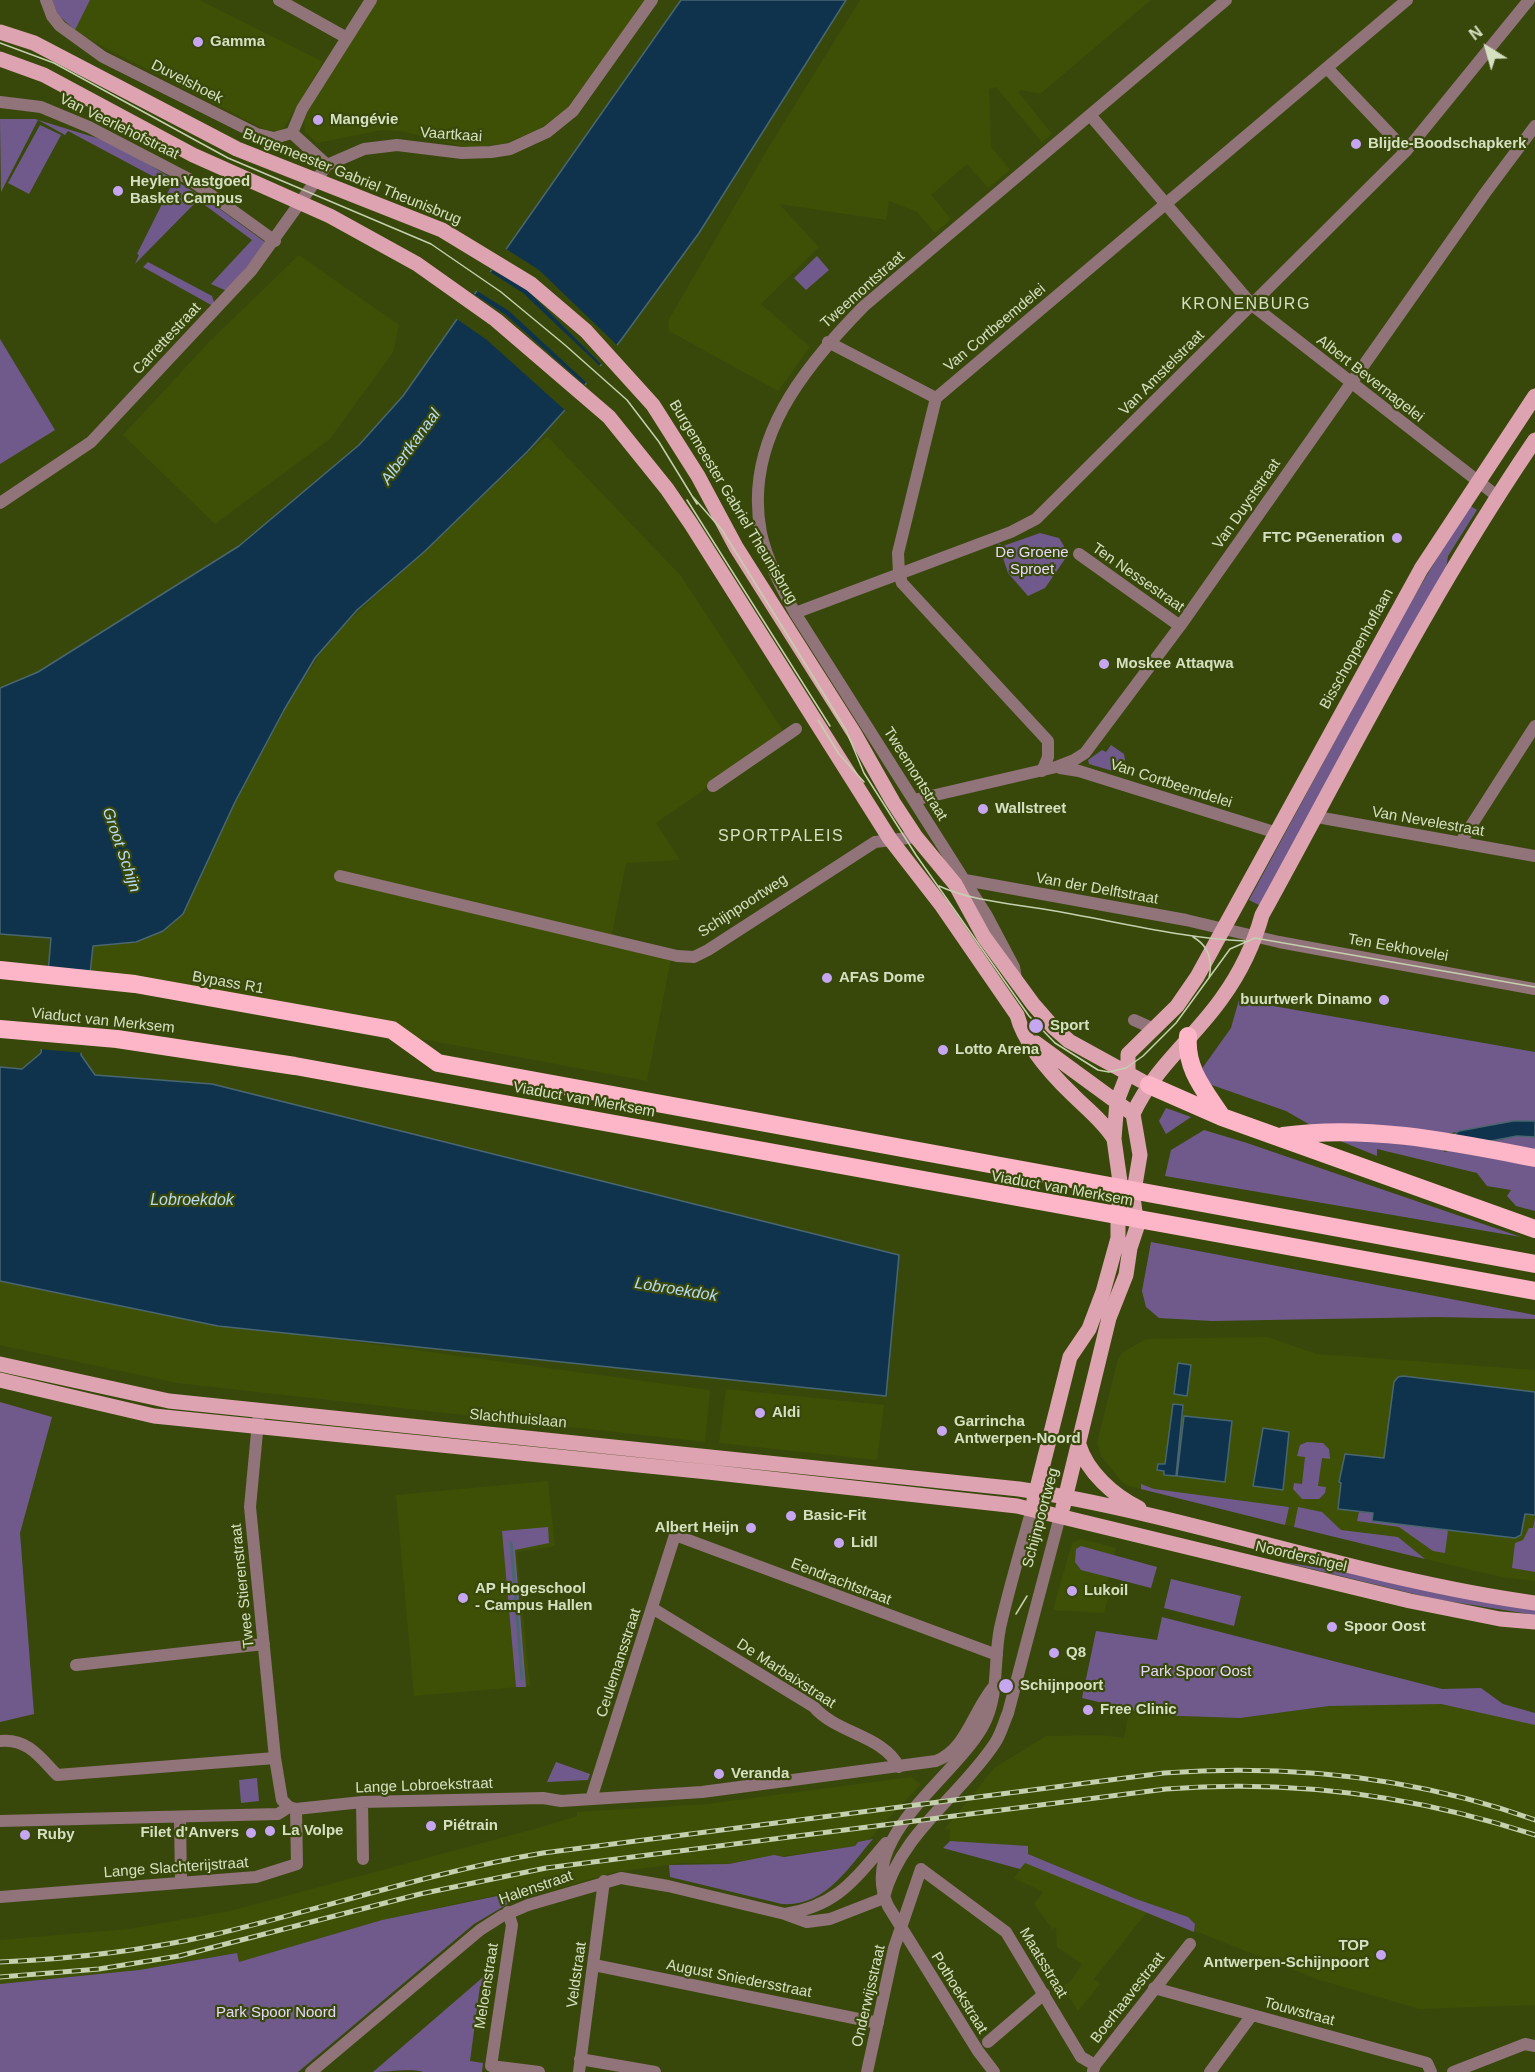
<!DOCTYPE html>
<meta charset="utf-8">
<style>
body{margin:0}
#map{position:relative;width:1535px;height:2072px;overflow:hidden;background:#38480b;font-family:Arial,sans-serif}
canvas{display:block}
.north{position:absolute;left:1457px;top:18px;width:60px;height:60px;-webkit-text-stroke:4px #38480b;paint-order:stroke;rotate:323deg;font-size:16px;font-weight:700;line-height:24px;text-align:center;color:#d5e0c1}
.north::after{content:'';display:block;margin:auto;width:21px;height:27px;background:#d5e0c1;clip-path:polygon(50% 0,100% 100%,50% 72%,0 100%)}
</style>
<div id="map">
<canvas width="1535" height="2072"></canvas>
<div class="north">N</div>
</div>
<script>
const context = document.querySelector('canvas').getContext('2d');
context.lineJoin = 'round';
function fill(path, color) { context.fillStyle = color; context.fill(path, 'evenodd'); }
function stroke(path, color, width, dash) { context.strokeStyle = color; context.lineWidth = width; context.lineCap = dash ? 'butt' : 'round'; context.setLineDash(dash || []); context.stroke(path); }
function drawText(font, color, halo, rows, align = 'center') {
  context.font = font + ' Arial,sans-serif'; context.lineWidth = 4.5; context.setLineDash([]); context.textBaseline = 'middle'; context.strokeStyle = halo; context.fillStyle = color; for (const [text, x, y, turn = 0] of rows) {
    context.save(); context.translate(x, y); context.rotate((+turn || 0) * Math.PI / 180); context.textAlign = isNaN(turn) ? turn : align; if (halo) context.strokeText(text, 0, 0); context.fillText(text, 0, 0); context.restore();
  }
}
fill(new Path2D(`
 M90,0h109l124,62 -39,66 -6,3 -12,-1 -182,-93 -9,-7z
 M377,0h269l-81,111 -28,19 -31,13 -36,5 -69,-17 -19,-1 -65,13 -12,-11 -1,-14z
 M860,0h291l-111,94 -19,-4 -3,2 34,42 -10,8 -46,-55 -7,2 2,58 19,23 -22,18 -21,-24 -36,31 20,24 -16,14 -18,-21 -28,-11 -3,19 -107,-16 40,43 -58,57 49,43 -32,44 -109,-60 -1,-10 102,-176z
 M299,255l100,70 -6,27 -63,87 -115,85 -92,-89 87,-94z
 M547,436l134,140 104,158 -129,89 24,37 -54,3 -15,75 60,21 -24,122 -236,-44 -322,-52 4,-39 43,-4 27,-11 121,-221 47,-72z
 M0,1281l217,45 73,7 420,57 -5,52 -528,-59 -177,-38z
 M1267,1337l50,17 218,16v211l-34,-4 -114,-27 -258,-64 -7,-4 -21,-26 -4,-13 21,-84 5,-7 23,-13z
 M726,1389l158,16 -7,55 -158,-17z
 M548,1481l7,65 -38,6 13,134 -116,10 -18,-201z
 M1081,1539l35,9 -9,35 5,1 -8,29 -51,-3 19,-67z
 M1441,1704l94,21v280l-115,4 -101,-29 -172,-68 -53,67 6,5 -22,27 -12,-19 -11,6 -3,-6 18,-10 12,-18 -25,-17 -1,-20 -4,2 -18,-25 9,-12 -29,-14 10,-14 -81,-16 7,-7v-12l-6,1 50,-62 52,-32 56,-1 22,3 6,-30 22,7 88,3 89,-12z
 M911,1777l10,7 -53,56 -10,2 -3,4 -126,18 -46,-1 -68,9 -104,30 -5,-9 -124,27 -143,42 -3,-9 -97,17 -139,14v-44l129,-11 101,-18 308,-83 39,-12v-4l130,-8z`), '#3e5006');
fill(new Path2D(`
 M52,0h38l-15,30 -17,-15z
 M0,119h35l78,24 93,56 59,43 -36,50 -18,-8 41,-44 -54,-40 -63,64 4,-9 -2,-1 34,-68 -103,-55 -3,4 -27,-15 -37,72z
 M40,125l21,10 -32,59 -21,-11z
 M817,256l12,14 -23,20 -12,-12z
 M148,262l64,34 3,9 -2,1 -70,-39z
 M0,339l55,91 -55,34z
 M1469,505l8,5 -29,46 -2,13 -185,337 -12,-6 154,-285z
 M1040,533l19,5 5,8 -2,9 3,4 -20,29 -17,8 -20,-23 -10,-30 5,3z
 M1111,745l13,9 1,6 -9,12 -27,-8 -1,-4 14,-10 4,2z
 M1239,1000l296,52v69h-22l-72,14 3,17 73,-16 18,1v74l-19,-5 -9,-10 4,-6 -24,-4 -10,-13 -100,-24v7l-44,-18 -47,-27 -77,-27 -8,-14 30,-42z
 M1166,1108l25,9 -25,17 -7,-13z
 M1204,1130l43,13 274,94 -356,-61 6,-26z
 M1151,1242l384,73v4l-99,-2 -224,4 -53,-3 -13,-11 -4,-16z
 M0,1402l52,15 -32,116 14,181 -34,8z
 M1307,1442l16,1 6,6 1,10 -8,-1 -4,28 8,1 -1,6 -6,6h-17l-9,-10 1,-6 8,1 3,-27 -8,-1 3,-11z
 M1141,1484l13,5 135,18 -4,18 -144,-36z
 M1298,1507l24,5 19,18 57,7 27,22 -131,-32z
 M1359,1512l14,1v8l75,9 -3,23 -12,-2 -34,-24 -42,-6z
 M1098,1517l185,45 81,13 115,26 56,9v5l-100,-16z
 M1535,1518v54l-23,-4 3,-25 8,-3 6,-12h4z
 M548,1527l1,16 -34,7 11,137h-10l-14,-156z
 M1081,1546l76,21 -6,21 -70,-18 -6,-8 1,-13z
 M1171,1579l70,17 -7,30 -70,-18z
 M1162,1617l280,72 39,-1 22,16 32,9v12l-94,-21 -112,2 -89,12 -88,-3 -70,-17 14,-67 61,9z
 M556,1762l34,12 -2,6 -41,2z
 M257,1778l2,23 -18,2 -2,-23z
 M873,1839c-25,29 -48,68 -91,65l-112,-27 -1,-12 60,-1 45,-9 10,2 71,-11 3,-4z
 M950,1841l78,5v8l108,45 52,18 7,7 -1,8 -169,-69 -5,6 -77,-21z
 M545,1886l1,5 -35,11 -37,22 -176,148h-298v-88l139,-14 98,-17 2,9 143,-42z
 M496,1966l-3,21 -13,-1 -10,75 13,2 -1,9h-59c-8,-4 -38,0 -50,0z`), '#705a8c');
const water = new Path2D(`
 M681,0h165l-147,233 -78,107 -57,71 -37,41 -102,99 -68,59 -42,48 -31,52 -49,92 -52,112 -20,17 -27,11 -43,4 -12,109 14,20 117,9 687,171 -13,141 -668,-70 -218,-45v-214l22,2 19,-16 10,-115 -51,-4v-246l38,-16 201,-126 120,-101 44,-49z
 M1513,1121h22v16l-18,-1 -58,11 -4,-13 4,-3z
 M1178,1363l13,2 -4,31 -13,-2z
 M1403,1376l132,16v123l-10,-1 -4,21 -6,3 -143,-17 1,-8 -35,-4 3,-26 -2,-1 6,-28 39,4 10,-76 4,-5z
 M1173,1404l10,1 -7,71 -12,-1v-4l-7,-1 1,-6h7z
 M1184,1416l48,5 -7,61 -48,-6z
 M1263,1428l26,4 -6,58 -30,-4z`);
fill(water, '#0f334d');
stroke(water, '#4a6770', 1.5);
fill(new Path2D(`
 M503,247l36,23 80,77 -16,19 -78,-78 -37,-20z
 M487,270l36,23 79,75 -13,17 -80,-74 -35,-22z
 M471,292l35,23 81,72 -20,25 -80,-72 -33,-23z
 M43,982l49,4 -7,67 -47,-4z`), '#38480b');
stroke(new Path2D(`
 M511,1543l11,136`), '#4a6770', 3);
stroke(new Path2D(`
 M46,0l6,16 8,10 43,31 154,77 17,4 18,-5
 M279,0l68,38
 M1327,68l79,83
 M0,102l41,5 48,20 100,52 86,62
 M1090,115l162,190 245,191
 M292,133l10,-24 69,-109
 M292,133l35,32
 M828,342l108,56
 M0,503l91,-61 160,-171 76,-106 37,-16 33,-4 65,8 29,-1 19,-3 37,-17 26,-21 79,-111
 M1079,554l101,72
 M795,613l216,-81 25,-13 370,-368 123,-151
 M1060,768l19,3 198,62
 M1042,771l6,-14v-16l-146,-158 -3,-9 -1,-21 38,-155 471,-398
 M713,786l83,-57
 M914,800l142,-33 18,-7 11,-7 95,-127 305,-433 50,-67
 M1317,817l218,39
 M1460,843l75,-117
 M340,876l337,80 17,1 14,-7 167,-108 41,-5
 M965,880l221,40 93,22 256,47
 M1016,979l-2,-12 -27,-51 -192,-303c-13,-25 -28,-52 -34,-80 -18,-92 43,-166 103,-227l362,-306
 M1134,1020l20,9
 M259,1411l-9,96 25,251 7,42 7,7 7,2 66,-7 181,-4 18,3 141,-9 234,-31c32,-12 38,-55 61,-78
 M652,1608l162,99c23,27 69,28 85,60
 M76,1665l188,-21
 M0,1741c27,-3 40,16 57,34l218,-17
 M591,1799l84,-264 322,120
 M362,1802l1,57
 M180,1817l1,65
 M0,1821l278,-7 11,-7
 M0,1897l256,-20 41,-13 -1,-55
 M884,1897c16,-63 77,-102 111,-154 6,-9 9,-21 13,-30l52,-197
 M508,1912l4,13 -21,141 48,6
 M785,1914c52,-8 69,-34 101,-71
 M594,1965l284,58
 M1154,1988l273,75 4,9
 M988,2042l56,-48
 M580,2059l75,13
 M1093,2071l2,-6 95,-121
 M311,2072l169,-142 22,-14 26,-11 93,-27 47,8 117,28 22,8 23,-3 54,-21
 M579,2072l25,-191
 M867,2072l27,-124 27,-79 85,63 75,125 14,8
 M994,2072l-16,-21 -90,-145c-32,-68 65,-126 95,-180 17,-32 10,-63 17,-98 9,-40 21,-80 32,-119
 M1210,2072l42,-57
 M1453,2072l72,-28 10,2`), '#91737a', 12);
stroke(new Path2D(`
 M0,32l34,11 203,106 205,81 89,54 55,47 67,74 45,71 38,71 118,186 39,69 23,35 39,47 29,53 49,67 20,23 16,14 80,44
 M0,59l44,16 149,80 137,61 87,48 79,56 113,97 58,72 24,35 199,315 52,67 75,109c8,30 34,59 56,80 14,14 31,27 41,44
 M1036,1043l97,71 7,41 -7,42 4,30 -7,21 -4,27 -17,43 -46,189
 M1133,1114c21,-46 61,-76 89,-116 18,-25 32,-54 40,-83 88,-160 170,-324 273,-475
 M0,1364l169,37 850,88c174,27 341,90 516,114
 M0,1380l154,36 554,56 309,34 393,95 90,18 35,3
 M1079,1445c8,27 35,51 60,63
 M1034,1500l36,-143 19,-28 14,-37 15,-54v-29l4,-13 -8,-57 3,-38 11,-28v-19l49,-48 20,-29 224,-408 114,-173`), '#dea3b1', 15);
stroke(new Path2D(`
 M0,970l135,14 257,46 46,33 1097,201
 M0,1029l117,10 178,27 1240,225
 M1188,1036c-3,33 17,55 34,81
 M1149,1085l73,32 313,112
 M1283,1136c84,-12 170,6 252,22`), '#fdb6c7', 18);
stroke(new Path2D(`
 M0,43l54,20 174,95 203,86 70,48 64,53 62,55 32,42 38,62
 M693,497l29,33 84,135 40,65 18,43 52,82 113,161 26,27 43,27 11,2 17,-4 17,-12 33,-33 54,-74 25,-11 280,49
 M687,500l143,226
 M818,720l21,34 25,28
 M939,886c35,16 78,18 116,25 63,11 127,27 190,30
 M1193,937c16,9 20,23 16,41
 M1016,1614l11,-18`), '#c4d0ae', 1.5);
const rail = new Path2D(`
 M0,1962c71,-3 142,-11 212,-27 111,-26 218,-63 331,-82l621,-80c127,-9 251,4 371,47
 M0,1977l99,-8 80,-13 241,-62 126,-26 620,-79c127,-10 248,6 369,46`);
stroke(rail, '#c4d0ae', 5);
stroke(rail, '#38480b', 3, [9]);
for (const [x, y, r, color] of [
 [198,42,6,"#c6a6f0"],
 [318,120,6,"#c6a6f0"],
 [1356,144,6,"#c6a6f0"],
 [118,191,6,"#c6a6f0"],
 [1397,538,6,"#c6a6f0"],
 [1104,664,6,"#c6a6f0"],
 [983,809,6,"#c6a6f0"],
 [827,978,6,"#c6a6f0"],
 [1384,1000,6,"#c6a6f0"],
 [1036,1026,8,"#c6a6f0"],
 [943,1050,6,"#c6a6f0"],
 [760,1413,6,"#c6a6f0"],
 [942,1431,6,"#c6a6f0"],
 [791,1516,6,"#c6a6f0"],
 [751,1528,6,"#c6a6f0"],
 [839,1543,6,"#c6a6f0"],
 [1072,1591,6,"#c6a6f0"],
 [463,1598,6,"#c6a6f0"],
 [1332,1627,6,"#c6a6f0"],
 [1054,1653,6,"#c6a6f0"],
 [1006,1686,8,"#c6a6f0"],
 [1088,1710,6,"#c6a6f0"],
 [719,1774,6,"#c6a6f0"],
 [431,1826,6,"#c6a6f0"],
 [270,1831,6,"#c6a6f0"],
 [251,1833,6,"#c6a6f0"],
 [25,1835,6,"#c6a6f0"],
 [1381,1955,6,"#c6a6f0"]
]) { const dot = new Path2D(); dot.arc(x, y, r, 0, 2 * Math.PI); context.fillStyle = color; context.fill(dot); stroke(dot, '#38480b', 2); }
drawText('bold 15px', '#d5e0c1', '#38480b', [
 ["Gamma",210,42],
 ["Mangévie",330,120],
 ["Blijde-Boodschapkerk",1368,144],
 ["Heylen Vastgoed",130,182],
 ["Basket Campus",130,199],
 ["FTC PGeneration",1385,538,"right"],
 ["Moskee Attaqwa",1116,664],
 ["Wallstreet",995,809],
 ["AFAS Dome",839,978],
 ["buurtwerk Dinamo",1372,1000,"right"],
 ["Sport",1050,1026],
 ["Lotto Arena",955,1050],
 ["Aldi",772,1413],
 ["Garrincha",954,1422],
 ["Antwerpen-Noord",954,1439],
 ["Basic-Fit",803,1516],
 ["Albert Heijn",739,1528,"right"],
 ["Lidl",851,1543],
 ["AP Hogeschool",475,1589],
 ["- Campus Hallen",475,1606],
 ["Lukoil",1084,1591],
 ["Spoor Oost",1344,1627],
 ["Q8",1066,1653],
 ["Schijnpoort",1020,1686],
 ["Free Clinic",1100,1710],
 ["Veranda",731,1774],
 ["Piétrain",443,1826],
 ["La Volpe",282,1831],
 ["Filet d'Anvers",239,1833,"right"],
 ["Ruby",37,1835],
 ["TOP",1369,1946,"right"],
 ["Antwerpen-Schijnpoort",1369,1963,"right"]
], 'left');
drawText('15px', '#d5e0c1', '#38480b', [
 ["Duvelshoek",187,82,27],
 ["Van Veerlehofstraat",119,127,26],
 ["Vaartkaai",451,135,4],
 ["Burgemeester Gabriel Theunisbrug",352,177,22],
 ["Tweemontstraat",863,290,-42],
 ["Van Cortbeemdelei",995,328,-40],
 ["Carrettestraat",167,339,-47],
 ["Van Amstelstraat",1162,373,-45],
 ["Albert Bevernagelei",1370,379,38],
 ["Burgemeester Gabriel Theunisbrug",733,502,59],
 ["Van Duyststraat",1247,504,-55],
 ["Ten Nessestraat",1138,578,35],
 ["Bisschoppenhoflaan",1357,649,-61],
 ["Tweemontstraat",915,774,58],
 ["Van Cortbeemdelei",1171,784,18],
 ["Van Nevelestraat",1428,822,10],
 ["Van der Delftstraat",1097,889,10],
 ["Schijnpoortweg",743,906,-33],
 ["Ten Eekhovelei",1398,948,10],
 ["Bypass R1",228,983,10],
 ["Viaduct van Merksem",103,1021,6],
 ["Viaduct van Merksem",584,1100,10],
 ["Viaduct van Merksem",1062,1189,10],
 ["Slachthuislaan",518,1419,5],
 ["Schijnpoortweg",1041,1518,-75],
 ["Noordersingel",1301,1557,13],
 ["Eendrachtstraat",841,1582,21],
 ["Twee Stierenstraat",243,1586,-96],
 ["Ceulemansstraat",619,1663,-72],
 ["De Marbaixstraat",786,1674,33],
 ["Lange Lobroekstraat",424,1786,-2],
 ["Lange Slachterijstraat",176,1868,-4],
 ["Halenstraat",536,1888,-19],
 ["Maatsstraat",1043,1963,59],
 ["Veldstraat",577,1975,-82],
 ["August Sniedersstraat",739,1979,11],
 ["Meloenstraat",487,1986,-81],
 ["Pothoekstraat",959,1993,58],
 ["Onderwijsstraat",869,1996,-77],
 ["Boerhaavestraat",1128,1998,-52],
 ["Touwstraat",1299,2012,15]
]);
drawText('15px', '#e7d8fe', '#38480b', [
 ["De Groene",1032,553],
 ["Sproet",1032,570],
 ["Park Spoor Oost",1196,1672],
 ["Park Spoor Noord",276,2013]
]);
context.letterSpacing = '1.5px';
drawText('16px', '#d5e0c1', '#38480b', [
 ["KRONENBURG",1246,305],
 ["SPORTPALEIS",781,837]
]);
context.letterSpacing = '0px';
drawText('italic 16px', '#b8daf6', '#38480b', [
 ["Albertkanaal",411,447,-54],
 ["Groot Schijn",121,850,71],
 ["Lobroekdok",192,1201],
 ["Lobroekdok",676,1290,9]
]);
</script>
